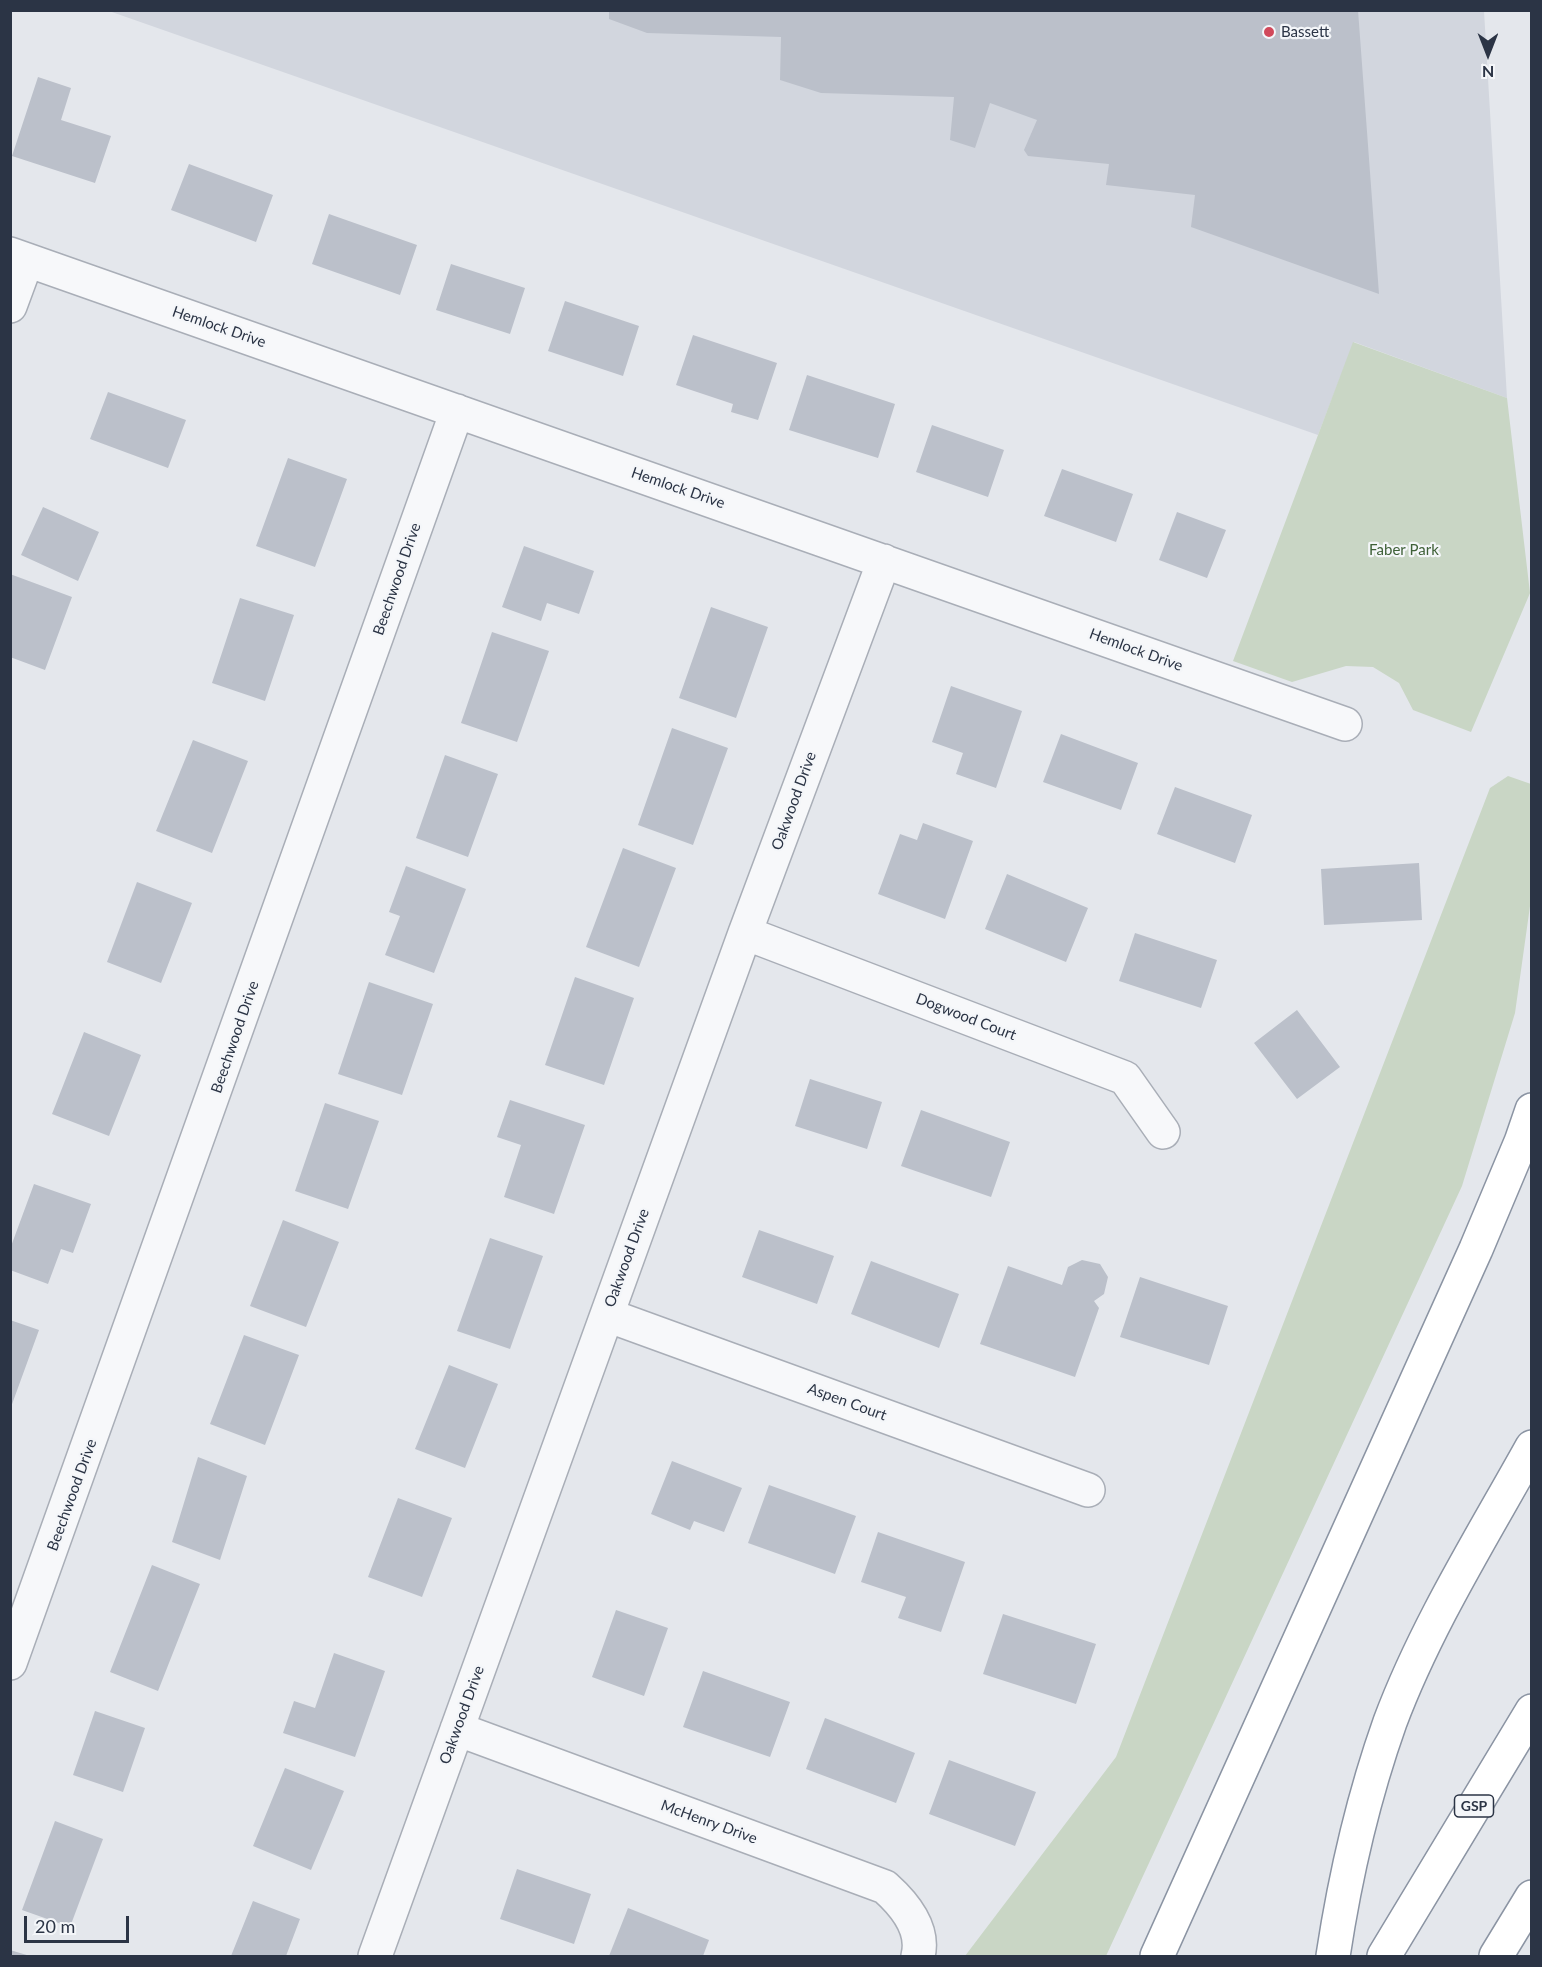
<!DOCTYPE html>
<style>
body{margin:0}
#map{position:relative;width:1542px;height:1967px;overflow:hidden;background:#e4e7ec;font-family:Lato,sans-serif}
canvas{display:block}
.frame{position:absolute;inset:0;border:12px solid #2b3445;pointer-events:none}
.north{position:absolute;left:1458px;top:24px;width:60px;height:60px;-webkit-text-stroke:4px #f4f6f9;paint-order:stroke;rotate:180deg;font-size:16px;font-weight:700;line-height:24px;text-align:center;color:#2b3445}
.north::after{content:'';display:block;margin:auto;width:21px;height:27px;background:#2b3445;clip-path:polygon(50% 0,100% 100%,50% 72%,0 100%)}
.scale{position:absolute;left:24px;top:1916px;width:105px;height:27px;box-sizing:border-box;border:3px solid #2b3445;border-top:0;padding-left:8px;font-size:18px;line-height:21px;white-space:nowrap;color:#2b3445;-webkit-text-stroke:4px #f4f6f9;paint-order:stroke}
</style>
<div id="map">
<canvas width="1542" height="1967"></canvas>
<div class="frame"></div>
<div class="north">N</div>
<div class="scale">20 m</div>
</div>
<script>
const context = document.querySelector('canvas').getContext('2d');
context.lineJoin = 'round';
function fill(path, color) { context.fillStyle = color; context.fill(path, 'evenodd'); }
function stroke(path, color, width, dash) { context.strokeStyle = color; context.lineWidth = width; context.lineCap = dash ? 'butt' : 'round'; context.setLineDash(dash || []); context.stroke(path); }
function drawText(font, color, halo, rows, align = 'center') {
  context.font = font + ' Lato,sans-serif'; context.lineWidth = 4.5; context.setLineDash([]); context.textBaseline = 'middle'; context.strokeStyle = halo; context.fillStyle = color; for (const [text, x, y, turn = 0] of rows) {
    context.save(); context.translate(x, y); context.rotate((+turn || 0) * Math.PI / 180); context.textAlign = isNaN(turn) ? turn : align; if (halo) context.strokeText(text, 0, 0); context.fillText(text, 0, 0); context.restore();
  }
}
fill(new Path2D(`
 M109,11h1375l23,387 -153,-56 -36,93z`), '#d2d6de');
fill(new Path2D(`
 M1353,342l154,56 23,195 -59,139 -58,-22 -14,-27 -26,-16 -27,-1 -54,16 -59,-21z
 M1508,776l23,8v115l-16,114 -53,173 -356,770h-141l151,-199 374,-969z`), '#c9d6c5');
fill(new Path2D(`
 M609,10h749l21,284 -188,-67 4,-32 -89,-10 3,-21 -81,-8 -4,-6 13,-30 -47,-17 -15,45 -25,-8 4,-43 -133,-4 -41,-13 1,-43 -134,-4 -38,-14z
 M38,77l33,11 -10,32 50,16 -16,47 -83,-27z
 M189,164l84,31 -17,47 -85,-32z
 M329,214l88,31 -17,50 -88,-31z
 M451,264l74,24 -15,46 -74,-24z
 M565,301l74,25 -16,50 -75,-25z
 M693,335l84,28 -19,57 -27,-8 2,-8 -57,-19z
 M807,375l88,29 -17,54 -89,-28z
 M108,392l78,28 -18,48 -78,-29z
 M932,425l72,25 -16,47 -72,-25z
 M288,458l59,21 -32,88 -59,-21z
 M1062,469l71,25 -17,48 -72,-26z
 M43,507l56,25 -21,49 -57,-26z
 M1177,512l49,18 -19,48 -48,-18z
 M524,546l70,25 -15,43 -32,-11 -6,18 -39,-14z
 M10,574l62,23 -27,73 -35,-13z
 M240,598l54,17 -29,86 -53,-18z
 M711,607l57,20 -32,91 -57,-20z
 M492,632l57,19 -32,91 -56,-19z
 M951,686l71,25 -26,77 -40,-14 7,-21 -31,-11z
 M672,728l56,20 -35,97 -55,-20z
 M1061,734l77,29 -17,47 -78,-28z
 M193,740l55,21 -36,92 -56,-22z
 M445,755l53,19 -30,83 -52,-19z
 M1175,787l77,28 -17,48 -78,-29z
 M923,823l50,18 -28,78 -67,-25 22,-60 17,6z
 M623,848l53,20 -37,99 -53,-20z
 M1419,863l3,57 -98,5 -3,-56z
 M406,866l60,23 -32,84 -49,-18 15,-39 -11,-4z
 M1007,874l81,34 -22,54 -81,-33z
 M137,882l55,21 -31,80 -54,-21z
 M1135,933l82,27 -16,48 -82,-27z
 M575,977l59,21 -30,87 -59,-20z
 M369,982l64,22 -31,91 -64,-21z
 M1297,1010l43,57 -43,32 -43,-56z
 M84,1032l57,23 -32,81 -57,-22z
 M810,1079l72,23 -15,47 -72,-23z
 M510,1100l75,25 -31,89 -50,-17 17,-52 -24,-8z
 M325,1103l54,18 -31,88 -53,-18z
 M921,1110l89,32 -19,55 -90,-31z
 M34,1184l57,20 -18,49 -12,-4 -13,35 -38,-14v-21z
 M283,1220l56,22 -33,85 -56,-21z
 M759,1230l75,26 -17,48 -75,-27z
 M490,1238l53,18 -33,93 -53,-18z
 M1082,1260l18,4 8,13 -4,17 -10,7 5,7 -24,69 -95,-33 28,-78 54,19 6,-18z
 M871,1261l88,33 -20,54 -88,-34z
 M1140,1277l88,29 -19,59 -89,-28z
 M10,1320l29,10 -28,77h-1z
 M244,1335l55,20 -34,90 -55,-21z
 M449,1365l49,19 -33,84 -50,-19z
 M198,1457l49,19 -27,84 -48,-18z
 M672,1461l70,27 -18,44 -30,-11 -4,9 -39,-16z
 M769,1485l87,31 -21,58 -87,-31z
 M398,1498l54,20 -30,79 -54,-20z
 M878,1532l87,30 -24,70 -43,-14 8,-21 -45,-15z
 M152,1565l48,19 -42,107 -48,-19z
 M616,1610l52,18 -24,68 -52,-19z
 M1003,1614l93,30 -20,60 -93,-30z
 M334,1653l51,18 -30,86 -72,-24 11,-32 21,7z
 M703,1671l87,31 -20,55 -87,-30z
 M95,1711l50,17 -22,64 -50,-17z
 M825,1718l90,35 -19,50 -90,-34z
 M949,1760l87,32 -21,54 -86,-32z
 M285,1768l59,23 -33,79 -58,-24z
 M55,1821l48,18 -33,88 -48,-17z
 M517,1869l74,25 -17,50 -74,-25z
 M253,1901l47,18 -14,37h-55z
 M628,1908l81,32 -6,16h-94z
 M10,1950l20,6h-20z`), '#bbc0ca');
const minor = new Path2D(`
 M10,254l1335,470
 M10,306l17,-46
 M745,933l380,145 38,54
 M607,1315l481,175
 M10,1663l447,-1252
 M457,1729l428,158c19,17 40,41 33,69
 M375,1956l370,-1023 139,-372`);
const highway = new Path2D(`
 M1157,1956l319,-707 45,-107 11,-32
 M1333,1956c12,-79 30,-158 57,-234 36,-96 92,-185 142,-275
 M1384,1956l148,-245
 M1496,1956l36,-59`);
stroke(minor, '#a9aeb7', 36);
stroke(highway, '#8b94a3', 36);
stroke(minor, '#f7f8fa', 33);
stroke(highway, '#fff', 33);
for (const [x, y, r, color] of [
 [1269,32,6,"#d1495b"]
]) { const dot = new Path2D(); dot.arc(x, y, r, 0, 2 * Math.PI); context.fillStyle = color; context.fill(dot); stroke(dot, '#f4f6f9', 2); }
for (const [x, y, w] of [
 [1474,1806,39]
]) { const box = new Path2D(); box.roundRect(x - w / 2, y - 11, w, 22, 4.5); context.fillStyle = '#f4f6f9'; context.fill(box); stroke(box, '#2b3445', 1.5); }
drawText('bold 14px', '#2b3445', null, [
 ["GSP",1474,1806]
]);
drawText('15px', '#2b3445', '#f4f6f9', [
 ["Bassett",1281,32]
], 'left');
drawText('15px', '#2b3445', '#f4f6f9', [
 ["Hemlock Drive",219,327,19],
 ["Hemlock Drive",678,488,19],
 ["Beechwood Drive",397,579,-71],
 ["Hemlock Drive",1136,650,20],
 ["Oakwood Drive",794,801,-70],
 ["Dogwood Court",966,1017,21],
 ["Beechwood Drive",235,1037,-71],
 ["Oakwood Drive",627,1258,-70],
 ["Aspen Court",847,1402,20],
 ["Beechwood Drive",72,1495,-70],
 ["Oakwood Drive",462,1715,-70],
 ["McHenry Drive",709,1822,20]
]);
drawText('15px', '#3f6138', '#f4f6f9', [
 ["Faber Park",1404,550]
]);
</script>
